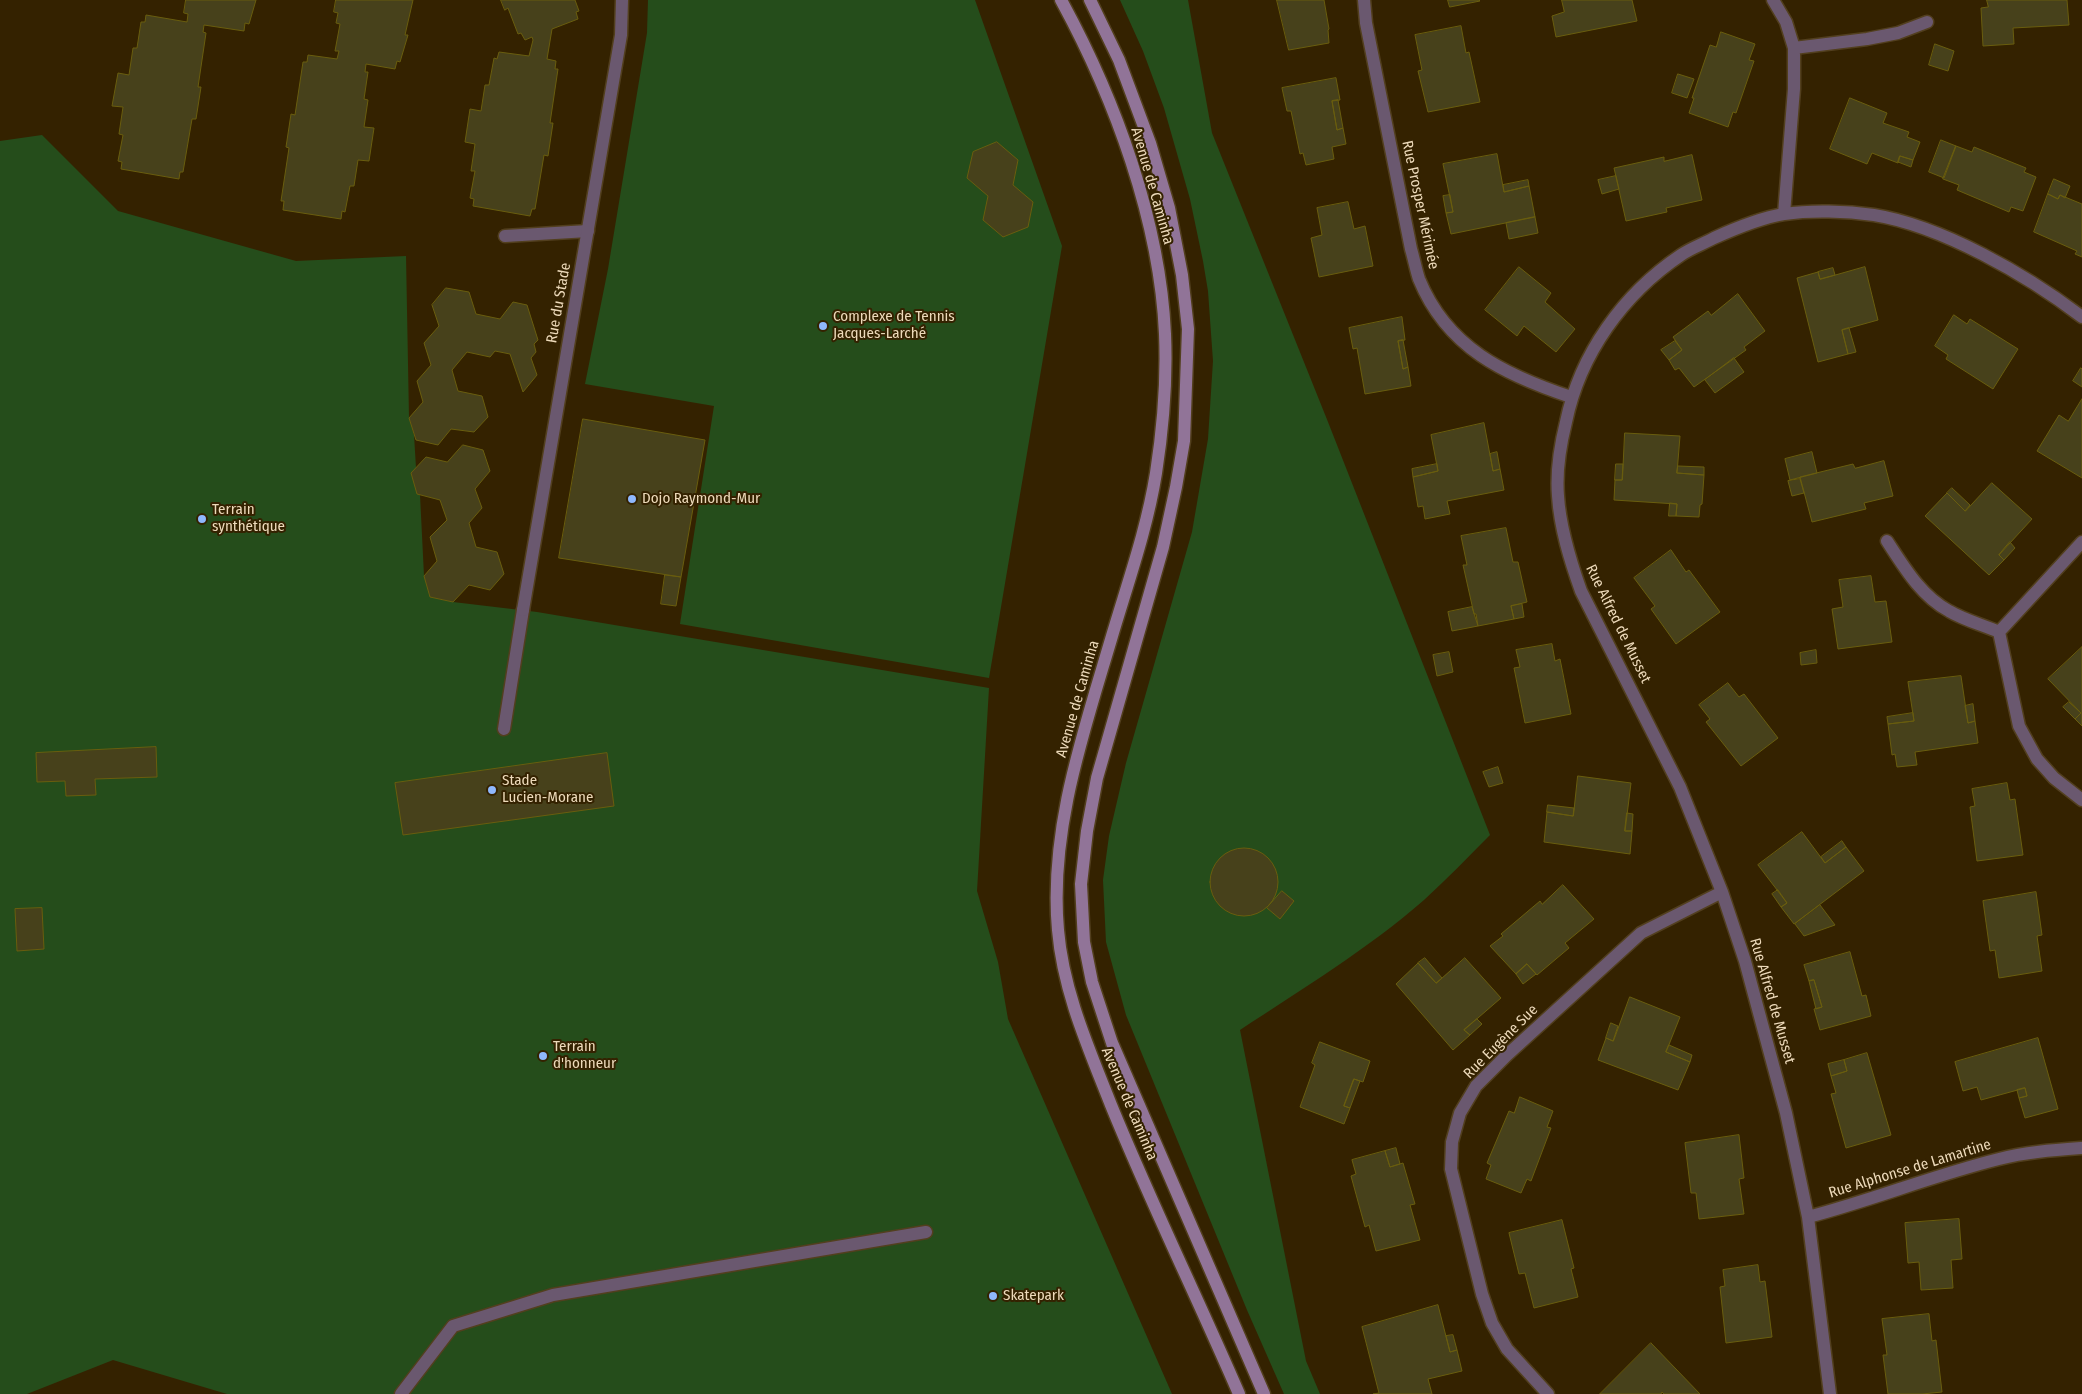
<!DOCTYPE html>
<meta charset="utf-8">
<style>
body{margin:0}
canvas{display:block;background:#342200}
</style>
<canvas width="2082" height="1394"></canvas>
<script>
const context = document.querySelector('canvas').getContext('2d');
context.lineJoin = 'round';
function fill(path, color) { context.fillStyle = color; context.fill(path, 'evenodd'); }
function stroke(path, color, width, dash) { context.strokeStyle = color; context.lineWidth = width; context.lineCap = dash ? 'butt' : 'round'; context.setLineDash(dash || []); context.stroke(path); }
function drawText(font, color, halo, rows, align = 'center') {
  context.font = font + ' "Fira Sans Condensed",sans-serif'; context.lineWidth = 4; context.setLineDash([]); context.textBaseline = 'middle'; context.strokeStyle = halo; context.fillStyle = color; for (const [text, x, y, turn = 0] of rows) {
    context.save(); context.translate(x, y); context.rotate((+turn || 0) * Math.PI / 180); context.textAlign = isNaN(turn) ? turn : align; if (halo) context.strokeText(text, 0, 0); context.fillText(text, 0, 0); context.restore();
  }
}
fill(new Path2D(`
 M648,0h327l87,246 -73,432 -309,-54 34,-218 -129,-22 23,-115 39,-236z
 M1120,0h68l24,133 116,289 162,413c-22,22 -43,44 -66,65 -56,49 -122,89 -184,130l66,331 14,33h-36l-37,-84 -121,-295 -20,-73 -3,-62 6,-44 17,-73 66,-231 16,-93 5,-78 -5,-70 -5,-30 -13,-62 -26,-91 -21,-57z
 M42,135l76,76 178,50 110,-5 3,162 5,17 2,33 -5,6 9,21 4,81 7,21 22,5 84,10 452,76 -12,203 21,71 10,57 164,375h-945l-114,-34 -86,34h-27v-1253z`), '#254d1b');
const building = new Path2D(`
 M186,0h70l-7,24 -4,-1 -1,8 -40,-6 -1,7 3,1 -8,54h3l-5,32h-4l-9,53h-3l-1,7 -58,-10 1,-7 -4,-1 5,-26 -4,-1 4,-27 -11,-1 6,-33 11,2 4,-27h4l4,-26h4l1,-7 41,7 1,-8 -4,-1z
 M336,0h77l-8,35h3l-8,27 -3,-1 -2,8 -29,-5 -1,8h3l-4,27 4,1 -4,27 10,1 -5,33 -11,-1 -4,26h-4l-5,26 -3,-1 -1,8 -58,-9 1,-9h-3l8,-53 -3,-1 5,-33 4,1 8,-53h4l1,-7 29,4 2,-8h-4l5,-27 -4,-1 2,-10 -4,-1z
 M501,0h74l4,11 -3,1 2,7 -26,10 -5,30 9,2 -1,8h3l-8,54h3l-5,33 -4,-1 -9,54h-3l-2,7 -57,-10 1,-7 -4,-1 5,-27h-4l4,-27 -10,-2 5,-33 11,2 4,-26h4l5,-27 3,1 2,-7 30,4 4,-16 -1,-3 -7,3 -4,-7 -3,1 -10,-26 -3,2z
 M1277,0h47l5,29 -1,1 1,13 -40,7z
 M1448,0h31l1,1 -30,6z
 M1562,0h70l5,21 -81,16 -4,-21 12,-4z
 M1987,0h80l2,25 -56,3 1,16 -31,2 -2,-38 7,-1z
 M1461,26l5,27 3,-1 11,50 -52,10 -10,-41 4,-1 -7,-35z
 M1721,32l34,12 -6,16 5,1 -18,52 -3,-1 -5,15 -39,-14 5,-15h-2l18,-53 6,2z
 M1935,44l19,7 -6,20 -19,-6z
 M1678,74l16,5 -7,19 -15,-5z
 M1336,78l4,22 -8,1 5,29 6,-2 3,16 -14,3 2,12 -28,6 -3,-12 -3,1 -9,-43h-4l-5,-23z
 M1850,98l37,15 -4,10 26,9 -2,5 13,5 -7,18 -13,-4 -2,7 -26,-10 -5,11 -37,-15z
 M1338,100l5,28 -6,2 -5,-29z
 M1941,140l15,6 -12,32 -15,-6z
 M997,142l21,18 -5,25 20,17 -5,25 -25,10 -20,-17 5,-24 -21,-18 6,-26z
 M1956,146l16,6 2,-5 52,21 -2,4 12,5 -13,34 -12,-4 -2,5 -52,-22 2,-5 -16,-6z
 M1497,154l7,38 25,-6 6,31 -84,17 -5,-21 7,-1 -10,-48z
 M1692,155l10,45 -36,8 1,4 -41,9 -12,-53 50,-11v4z
 M1900,156l13,4 -2,7 -13,-5z
 M1616,176l3,13 -17,5 -4,-14z
 M2054,179l16,7 -5,12 -5,-3 -2,4 -10,-5z
 M1528,180l1,6 -25,6 -1,-7z
 M2048,194l10,5 2,-4 22,9v53l-7,-3 2,-3 -43,-19z
 M1450,195l3,17 -7,1 -3,-17z
 M1348,202l6,27 11,-3 8,40 -54,11 -8,-39 11,-3 -5,-27z
 M1535,217l3,16 -29,6 -3,-16z
 M1519,267l32,26 -6,9 30,27 -19,23 -32,-26 -7,10 -32,-26z
 M1865,267l13,53 -36,10 6,24 -30,8 -21,-84 21,-6 2,7z
 M1833,268l2,7 -15,4 -2,-7z
 M446,288l23,4 7,22 24,5 13,-17 14,3 11,35 -4,4 2,8 -5,6 6,17 -14,17 -13,-38 -15,-3 -5,6 -23,-5 -15,18 6,21 24,5 6,21 -14,15 -23,-3 -13,16 -22,-5 -7,-22 14,-16 -6,-21 14,-16 -7,-22 15,-17 -7,-21z
 M1738,294l27,37 -21,16 2,3 -52,37 -15,-19 -4,2 -6,-10 13,-10 -9,-13 35,-26 3,4z
 M1954,315l13,9 3,-5 48,30 -25,40 -47,-30 2,-4 -13,-9z
 M1402,317l3,23 -7,1 5,28 5,-2 3,19 -46,8 -8,-46 -4,1 -4,-21z
 M1849,328l7,24 -8,2 -6,-24z
 M1403,340l5,27 -5,2 -5,-28z
 M1675,341l7,9 -13,10 -8,-10z
 M1734,358l10,14 -29,21 -10,-13z
 M2081,368l1,1v18l-9,-6z
 M2082,399v79l-45,-27 22,-36 9,6z
 M583,419l122,21 -24,137 -122,-19z
 M1484,423l9,48 7,-2 4,21 -57,11 3,13 -25,5 -2,-13 -5,1 -5,-30 25,-6 -7,-36z
 M1625,433l55,3 -3,37 27,2 -2,29 -2,1 -1,12 -23,-1 1,-12 -63,-4 1,-20h7z
 M463,445l20,5 7,21 -15,18 7,19 -13,15 7,24 21,5 7,22 -14,16 -21,-5 -16,17 -23,-5 -6,-21 13,-15 -7,-24 17,-17 -7,-20 -23,-6 -6,-21 15,-16 21,5z
 M1497,452l3,17 -7,2 -3,-17z
 M1812,452l5,21 -27,7 -5,-21z
 M1884,461l9,35 -29,7 2,6 -54,13 -12,-45 53,-13 2,4z
 M1437,464l1,7 -25,6 -1,-8z
 M1616,464h7l-1,16h-7z
 M1678,466l26,1v8l-27,-2z
 M1800,479l4,14 -12,3 -4,-15z
 M1992,483l40,36 -33,36 5,5 -15,15 -64,-59 22,-23 18,18z
 M1952,488l18,17 -5,6 -18,-18z
 M1670,503l7,1 -1,12h-7z
 M1506,528l7,34h5l9,40 -16,4 3,13 -36,7 -2,-12h-2l-11,-49h4l-6,-29z
 M2010,542l5,6 -11,12 -5,-5z
 M1671,550l15,22 3,-2 31,42 -44,32 -25,-35 4,-3 -21,-28z
 M665,575l16,2 -5,29 -15,-2z
 M1871,576l4,26 11,-1 6,41 -54,7 -6,-40 11,-2 -4,-27z
 M1522,604l2,13 -10,2 -3,-13z
 M1472,607l6,19 -26,5 -4,-19z
 M1552,644l3,17 5,-2 11,55 -46,9 -11,-55 6,-1 -4,-17z
 M2082,647v79l-7,-7 6,-6 -33,-34z
 M1816,650l1,13 -16,2 -1,-12z
 M1449,652l4,20 -16,4 -4,-21z
 M1961,676l7,47 7,-2 3,22 -63,9 2,13 -20,2 -2,-13 -3,1 -4,-31 26,-3 -6,-39z
 M1728,683l11,14 5,-3 34,44 -37,28 -35,-44 4,-3 -11,-14z
 M2069,702l12,11 -6,6 -12,-12z
 M1973,704l2,17 -7,2 -3,-17z
 M1913,713l1,8 -26,3 -1,-7z
 M156,747l1,30 -62,2 1,16 -30,1 -1,-15 -28,1 -1,-29z
 M607,753l7,53 -211,29 -8,-52z
 M1498,767l5,16 -14,4 -6,-15z
 M1578,776l53,7 -6,48h7l-2,23 -86,-12 3,-30 26,4z
 M2007,783l3,17 5,-1 8,56 -46,6 -7,-54 5,-1 -3,-17z
 M1548,805l26,3 -1,8 -26,-4z
 M1627,813l6,1 -1,17h-7z
 M1802,832l23,31 21,-16 18,24 -70,53 -13,-17 6,-4 -29,-38z
 M1842,841l4,6 -21,16 -4,-6z
 M1210 882a34 34 0 1 1 68 0a34 34 0 1 1-68 0Z
 M1563,885l31,34 -29,24 4,5 -32,27 -10,-11 -11,10 -26,-28 13,-10 -2,-2 39,-33 2,3z
 M1778,890l9,13 -6,4 -9,-13z
 M1282,891l12,10 -14,18 -13,-11z
 M2036,892l6,43 -5,1 5,35 -43,7 -4,-28 -5,1 -7,-50z
 M1820,905l15,20 -31,11 -9,-12z
 M42,908l2,41 -27,2 -2,-42z
 M1850,952l12,44 4,-1 5,21 -51,14 -6,-21 8,-2 -8,-27 -5,1 -5,-16z
 M1425,958l17,20 -6,5 -18,-20z
 M1465,958l36,40 -37,32 6,5 -17,15 -57,-66 22,-21 18,20z
 M1527,964l9,10 -13,10 -7,-10z
 M1814,980l8,27 -6,2 -7,-28z
 M1630,997l50,20 -14,35 24,10 -12,28 -80,-30 8,-22 7,3z
 M1477,1019l5,5 -12,11 -6,-5z
 M1611,1023l7,3 -5,15 -7,-3z
 M2038,1038l20,71 -33,9 -6,-20 8,-2 -2,-8 -44,12 -4,-13 -14,4 -8,-29z
 M1320,1042l50,19 -7,21 -9,-3 -10,27 6,2 -6,16 -44,-17 15,-42 -3,-2z
 M1669,1045l23,10 -2,7 -24,-10z
 M1867,1053l24,82 -45,13 -15,-54 5,-1 -5,-17 16,-5 -3,-11z
 M1844,1060l3,11 -16,5 -3,-12z
 M1354,1079l6,2 -10,27 -6,-2z
 M2025,1088l2,8 -8,2 -2,-8z
 M1520,1097l33,14 -6,16 4,1 -20,53 -4,-2 -6,14 -35,-14 5,-14 -4,-2 22,-52 5,2z
 M1739,1135l5,43 -5,1 5,35 -45,5 -3,-26h-5l-6,-50z
 M1396,1148l4,16 -10,3 -5,-16z
 M1385,1151l5,16 13,-4 12,41 -5,1 10,35 -44,11 -7,-26 -4,2 -14,-51 5,-2 -4,-14z
 M1959,1219l3,40 -11,1 2,28 -32,2 -2,-28 -11,1 -3,-40z
 M1562,1220l12,48 -3,1 7,28 -44,11 -9,-35 -6,1 -10,-41z
 M1758,1265l2,17 5,-1 7,56 -46,6 -6,-56 5,-1 -2,-16z
 M1438,1305l12,47 7,-2 5,21 -34,8 4,15h-59l6,-1 -17,-66z
 M1929,1314l3,27 4,-1 6,52 -20,2h-34l-5,-39h4l-5,-36z
 M1453,1335l4,15 -7,2 -4,-16z
 M1651,1343l49,51h-36l-2,-2 -1,2h-61z`);
fill(building, '#47411b');
stroke(building, '#695d0e', 1);
const lane = new Path2D(`
 M505,236l83,-5
 M504,729l19,-119
 M401,1394l52,-68 100,-31 373,-63`);
const street = new Path2D(`
 M1364,0l2,23 45,226c3,10 5,21 8,30 28,69 86,96 152,118
 M1773,0l13,22 8,26v41l-10,125
 M1794,48l73,-9 31,-6 29,-11
 M1887,541c17,26 34,55 62,70 15,9 34,14 50,21l20,94 18,33 17,19 28,22
 M523,610l98,-575 1,-35
 M1999,632l83,-90
 M1808,1217c65,-17 126,-42 191,-58 26,-7 55,-9 83,-11
 M1548,1394l-41,-45 -15,-26 -10,-29 -31,-125 1,-27 8,-29 16,-27 31,-31 134,-122 81,-41
 M1830,1394l-22,-177 -22,-104 -41,-152 -23,-69 -42,-105 -99,-196c-11,-31 -21,-63 -23,-95 -2,-25 2,-50 8,-74 14,-68 57,-128 115,-167 10,-7 22,-11 33,-17 22,-10 46,-20 70,-24 27,-4 62,-3 90,1 68,11 153,60 208,102`);
const secondary = new Path2D(`
 M1061,0c54,99 99,221 104,334 2,46 -2,94 -9,139 -9,56 -28,109 -44,163 -28,95 -63,194 -54,294 5,61 31,119 53,175 40,98 86,192 128,289
 M1090,0l29,60 31,83 19,65 13,67 6,54 -4,112 -8,46 -13,60 -66,231 -10,53 -6,53 3,58 8,40 20,61 152,351`);
stroke(lane, '#523f1e', 15);
stroke(street, '#523f1e', 15);
stroke(secondary, '#523f1e', 15);
stroke(lane, '#6a586f', 12);
stroke(street, '#6a586f', 12);
stroke(secondary, '#917498', 12);
for (const [x, y, r, color] of [
 [823,326,5,"#8fb8fd"],
 [632,499,5,"#8fb8fd"],
 [202,519,5,"#8fb8fd"],
 [492,790,5,"#8fb8fd"],
 [543,1056,5,"#8fb8fd"],
 [993,1296,5,"#8fb8fd"]
]) { const dot = new Path2D(); dot.arc(x, y, r, 0, 2 * Math.PI); context.fillStyle = color; context.fill(dot); stroke(dot, '#342200', 2); }
drawText('15px', '#eddaba', '#342200', [
 ["Avenue de Caminha",1152,186,74],
 ["Rue Prosper Mérimée",1420,205,78],
 ["Rue du Stade",559,303,-80],
 ["Rue Alfred de Musset",1618,624,64],
 ["Avenue de Caminha",1078,699,-74],
 ["Rue Alfred de Musset",1772,1001,74],
 ["Rue Eugène Sue",1501,1042,-45],
 ["Avenue de Caminha",1129,1104,67],
 ["Rue Alphonse de Lamartine",1910,1169,-17]
]);
drawText('15px', '#eddaba', '#342200', [
 ["Complexe de Tennis",833,317],
 ["Jacques-Larché",833,334],
 ["Dojo Raymond-Mur",642,499],
 ["Terrain",212,510],
 ["synthétique",212,527],
 ["Stade",502,781],
 ["Lucien-Morane",502,798],
 ["Terrain",553,1047],
 ["d'honneur",553,1064],
 ["Skatepark",1003,1296]
], 'left');
</script>
